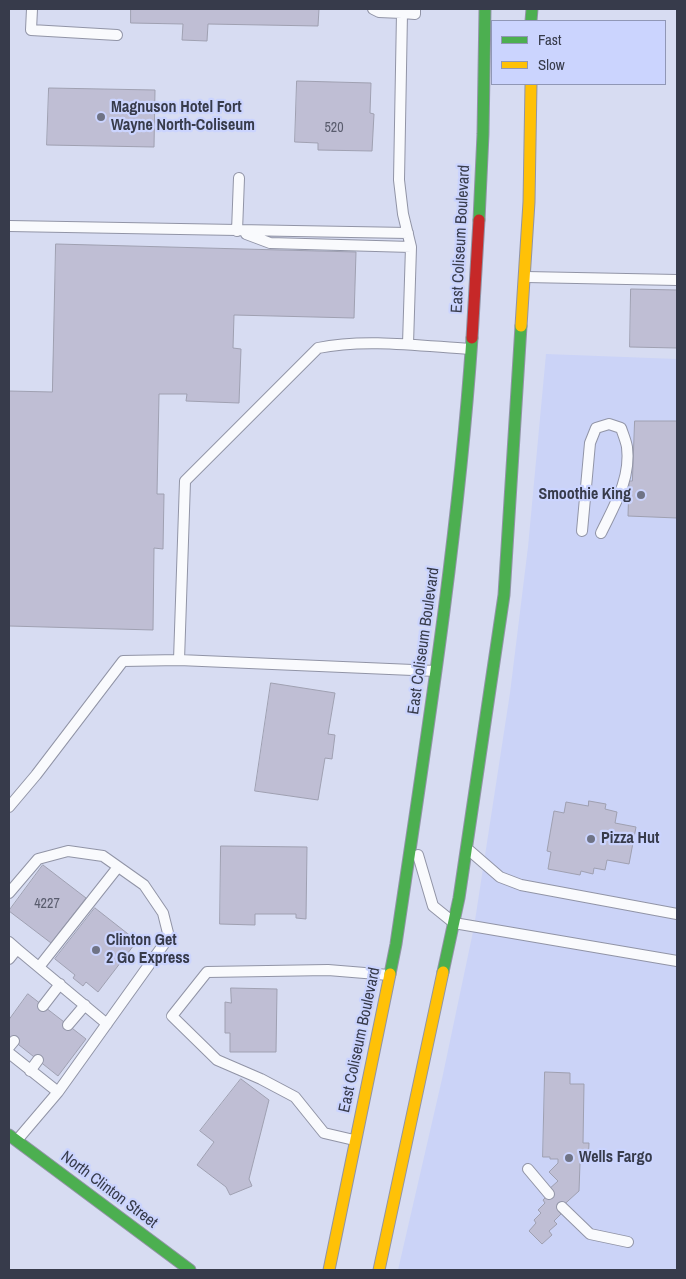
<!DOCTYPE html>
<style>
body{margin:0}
#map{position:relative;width:686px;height:1279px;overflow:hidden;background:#d7dcf2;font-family:"Archivo Narrow",sans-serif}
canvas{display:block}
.frame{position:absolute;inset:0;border:10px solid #373b4b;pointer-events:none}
.legend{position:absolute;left:491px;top:20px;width:175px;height:65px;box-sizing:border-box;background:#cbd4fe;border:1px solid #9097b6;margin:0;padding:6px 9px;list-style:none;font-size:15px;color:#373b4b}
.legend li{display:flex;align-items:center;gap:10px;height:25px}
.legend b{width:25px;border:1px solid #9097b6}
</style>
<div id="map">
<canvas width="686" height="1279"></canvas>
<div class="frame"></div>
<ul class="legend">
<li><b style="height:6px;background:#4caf50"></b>Fast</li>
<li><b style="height:6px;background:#ffc107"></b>Slow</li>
</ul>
</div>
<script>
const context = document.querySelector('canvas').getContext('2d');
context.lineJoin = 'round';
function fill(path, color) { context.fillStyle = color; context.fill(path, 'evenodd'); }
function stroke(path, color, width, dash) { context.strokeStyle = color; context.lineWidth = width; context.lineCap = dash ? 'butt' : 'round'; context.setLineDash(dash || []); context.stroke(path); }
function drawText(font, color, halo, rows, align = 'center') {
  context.font = font + ' "Archivo Narrow",sans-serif'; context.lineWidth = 4.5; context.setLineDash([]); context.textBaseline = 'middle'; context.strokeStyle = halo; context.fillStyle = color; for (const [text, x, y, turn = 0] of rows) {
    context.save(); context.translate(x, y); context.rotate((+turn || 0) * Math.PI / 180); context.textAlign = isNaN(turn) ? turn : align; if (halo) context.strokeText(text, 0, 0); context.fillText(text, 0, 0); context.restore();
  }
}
fill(new Path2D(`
 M546,354l131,5v911h-279l44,-191 32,-152 36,-234 18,-146z`), '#cbd3f7');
const building = new Path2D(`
 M131,9h188l-1,17 -110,-2 -1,17 -25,-1 1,-16 -52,-1z
 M297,81l74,2 -1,30 4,1 -2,37 -54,-1v-7l-23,-1z
 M49,88l106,2 -1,57 -107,-2z
 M56,244l300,8 -2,66 -120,-3 -1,33 8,1 -2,54 -53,-2 1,-7h-28l-2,100h7l-1,55 -9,-1 -1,82 -144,-4v-235l43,1z
 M631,289l46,1v58l-47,-1z
 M635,421h42v97l-49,-2 1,-35h3z
 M271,683l64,10 -7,41 7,1 -3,24 -7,-1 -7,42 -63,-9z
 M589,801l17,3 -1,5 12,3 -2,11 21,4 -7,37 -22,-4 -2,10 -11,-2 -1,6 -12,-3 -1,4 -32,-6 3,-17 -4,-1 7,-40 10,2 2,-11 22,4z
 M221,846l86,1 -1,72 -10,-1v-4h-41v11l-35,-1z
 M43,865l43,33 -35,45 -42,-32z
 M95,908l42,33 -39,51 -12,-10 -3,4 -10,-8 2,-3 -20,-16z
 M231,988l46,1 -1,63h-46v-19h-5v-31l6,1z
 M28,994l58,45 -28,37 -49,-39v-17z
 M545,1072l25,1v11h14l-1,59h6l-1,20h-8l-1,28 -21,19 3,4 -7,7 3,3 -8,7 3,4 -10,9 -13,-13 7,-8 -2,-3 7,-7 -3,-3 7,-7 -2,-3 7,-7 -2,-3 10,-9 -9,-9 9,-9v-4h-8v-2h-7z
 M241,1079l28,21 -20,79 3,7 -22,9 -4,-8 -29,-22 17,-23 -14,-11z`);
fill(building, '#bfbed4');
stroke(building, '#9fa0b1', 1);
const lane = new Path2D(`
 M32,9l-1,21 86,5
 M373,9l6,3 23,1 -3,167 4,34 8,33 -3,97
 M402,13l13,1v-5
 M9,226l399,7
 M237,231l2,-53
 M246,234l24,9 141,4
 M526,277l151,3
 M582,531l8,-88 6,-15 13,-4 12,4c2,6 5,13 6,19 4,32 -13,59 -26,86
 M179,660l6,-179 133,-133c46,-10 104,-2 151,1
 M9,807l27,-32 87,-114 56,-1 257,11
 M470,851l30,26 21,8 156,29
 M418,855l15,51 21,17 223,38
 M9,893l29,-34 30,-8 35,5 41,29 19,28 6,24 -111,155
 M9,942l8,7 -8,10
 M17,949l90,75
 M39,967l79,-100
 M43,1006l17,-22
 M68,1025l17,-20
 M9,1047l5,-6
 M9,1053l49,39 -40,47
 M30,1071l8,-11
 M354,1140l-30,-7 -29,-36 -34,-18 -44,-19 -45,-44 35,-44 121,-2 61,5
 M528,1169l21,25
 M562,1207l28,27 38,8`);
const fast = new Path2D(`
 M531,21l1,-12
 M479,220l4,-86 2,-125
 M443,972l16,-74 45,-303 17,-269
 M390,974l6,-30c30,-202 62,-403 76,-606
 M9,1135l181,135`);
const slow = new Path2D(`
 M521,326l8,-124 2,-118
 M329,1270l61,-296
 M379,1270l64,-298`);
const jam = new Path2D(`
 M472,338l7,-118`);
stroke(lane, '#9194a6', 12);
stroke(fast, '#9194a6', 13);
stroke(slow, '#9194a6', 13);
stroke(jam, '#9194a6', 13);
stroke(lane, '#f9fafd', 10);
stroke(fast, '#4caf50', 11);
stroke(slow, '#ffc107', 11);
stroke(jam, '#c62828', 11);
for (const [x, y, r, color] of [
 [101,117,5,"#6f7385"],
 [641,495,5,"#6f7385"],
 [591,839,5,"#6f7385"],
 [96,950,5,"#6f7385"],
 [569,1158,5,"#6f7385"]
]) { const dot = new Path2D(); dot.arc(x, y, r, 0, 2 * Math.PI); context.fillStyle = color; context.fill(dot); stroke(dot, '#cbd4fe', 2); }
drawText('14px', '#595c6d', null, [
 ["520",334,128],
 ["4227",47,904]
]);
drawText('bold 16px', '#373b4b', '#cbd4fe', [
 ["Magnuson Hotel Fort",111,108],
 ["Wayne North-Coliseum",111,126],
 ["Smoothie King",631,495,"right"],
 ["Pizza Hut",601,839],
 ["Clinton Get",106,941],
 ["2 Go Express",106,959],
 ["Wells Fargo",579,1158]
], 'left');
drawText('16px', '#373b4b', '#cbd4fe', [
 ["East Coliseum Boulevard",461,239,-87],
 ["East Coliseum Boulevard",424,641,-82],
 ["East Coliseum Boulevard",360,1040,-78],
 ["North Clinton Street",109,1190,37]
]);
</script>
